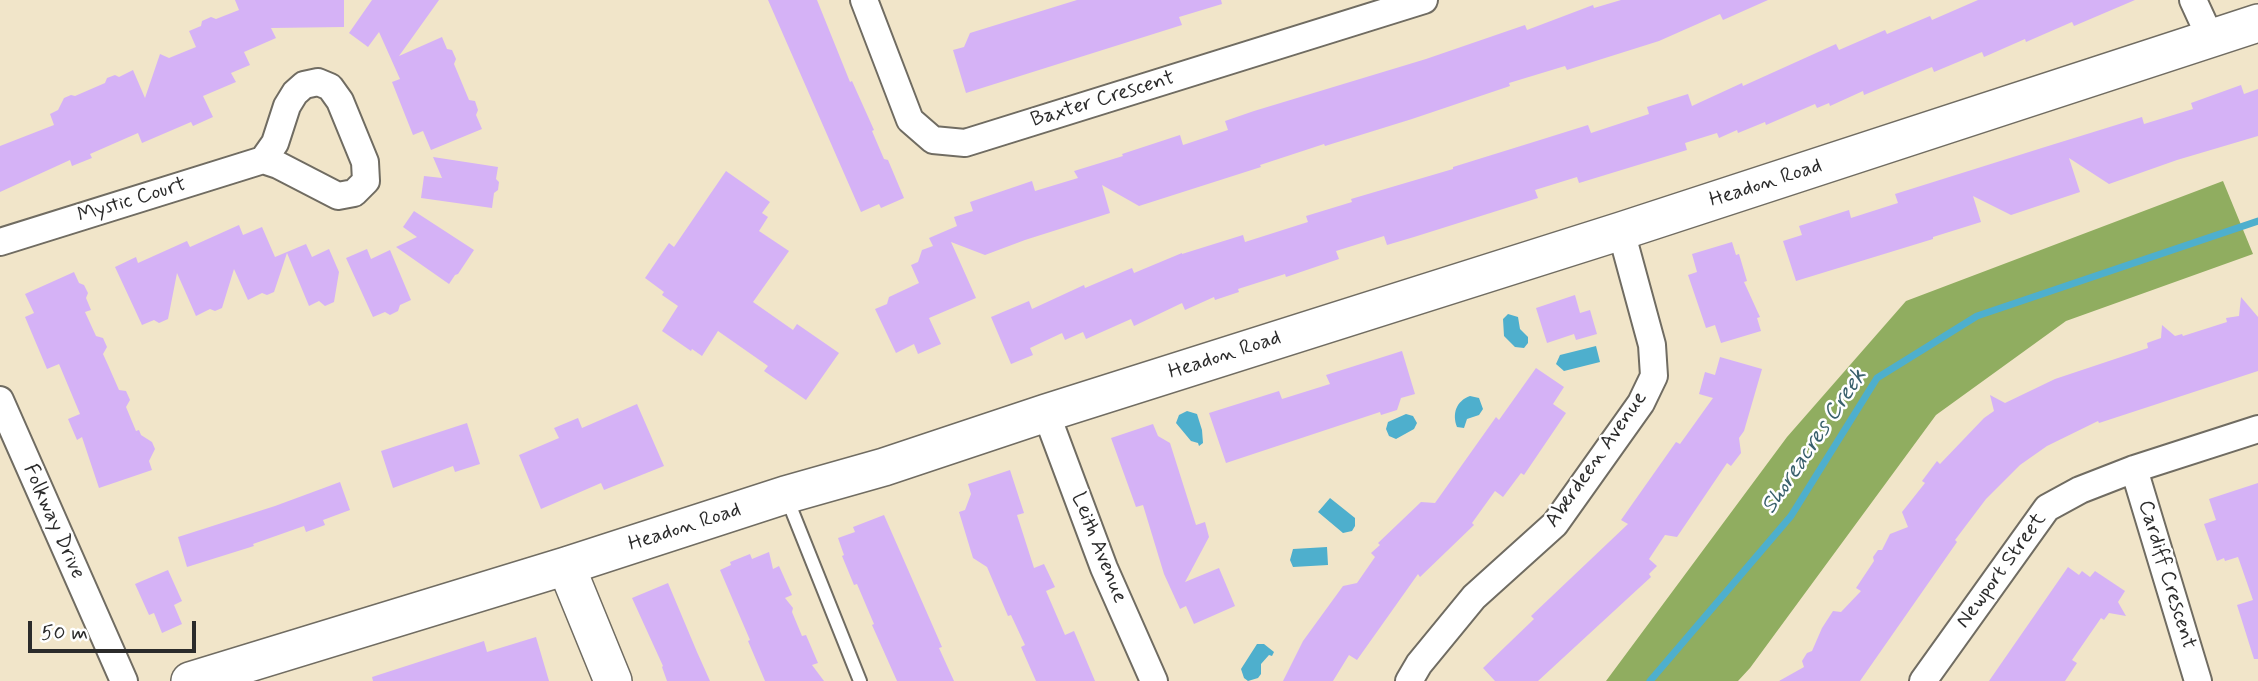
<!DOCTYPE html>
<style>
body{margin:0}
#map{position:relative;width:2258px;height:681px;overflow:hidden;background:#f1e5c9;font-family:Mynerve,sans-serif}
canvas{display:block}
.scale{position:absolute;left:28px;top:621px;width:168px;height:32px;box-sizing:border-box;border:4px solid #2b2b2b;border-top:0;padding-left:9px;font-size:21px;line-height:24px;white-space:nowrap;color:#2b2b2b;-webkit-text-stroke:5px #fff;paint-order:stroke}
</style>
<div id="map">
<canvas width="2258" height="681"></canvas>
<div class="scale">50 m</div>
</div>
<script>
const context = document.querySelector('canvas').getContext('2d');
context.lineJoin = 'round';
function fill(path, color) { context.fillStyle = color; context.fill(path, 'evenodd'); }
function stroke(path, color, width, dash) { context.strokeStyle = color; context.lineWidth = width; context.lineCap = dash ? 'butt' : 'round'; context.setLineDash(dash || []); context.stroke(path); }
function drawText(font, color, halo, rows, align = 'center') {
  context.font = font + ' Mynerve,sans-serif'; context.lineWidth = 5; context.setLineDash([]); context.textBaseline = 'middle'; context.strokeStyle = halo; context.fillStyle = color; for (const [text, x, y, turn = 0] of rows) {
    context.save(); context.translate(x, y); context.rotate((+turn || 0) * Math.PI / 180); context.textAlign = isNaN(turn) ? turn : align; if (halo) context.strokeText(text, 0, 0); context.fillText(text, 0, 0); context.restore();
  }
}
fill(new Path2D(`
 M2223,181l30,73 -187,67 -130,94 -186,253 -12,13h-132l181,-244 119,-136z`), '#90ad60');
fill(new Path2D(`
 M1508,314l10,3 2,12 8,8v6l-4,5 -9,-1 -11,-11 -1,-17z
 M1596,346l4,16 -36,9 -8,-7 4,-9z
 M1470,396l9,2 4,11 -4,6 -12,4 -3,9 -7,-1c-5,-13 -1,-26 13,-31z
 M1187,411l10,3 5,16 1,13 -4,3 -1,-3 -7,-2 -15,-18 3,-8z
 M1406,414l7,2 4,7 -3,6 -18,10 -7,-3 -3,-7 2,-7z
 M1330,498l25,20v8l-3,5 -9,2 -25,-21z
 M1327,547l1,18 -35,2 -3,-7 3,-11z
 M1257,644h7l10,8 -2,4 -3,-1 -8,9v10l-3,4 -10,3 -4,-3 -3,-9z`), '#4eafcd');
stroke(new Path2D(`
 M1650,681l141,-165 86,-138 100,-62 281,-95`), '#4eafcd', 7);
fill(new Path2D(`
 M235,0h109v27l-73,1 5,10 -32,14 6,13 -19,8 5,9 -33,14 10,21 -20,9 -2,-4 -49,21 -4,-10 -48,21 2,4 -20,8 -2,-6 -70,32v-46l54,-21 -4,-11 8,-4 6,-12 7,-3 4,1 30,-13 2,-5 8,-3 4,2 14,-7 12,28 15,-44 9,4 27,-11 -7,-16 12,-5 1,-5 9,-4 5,2 23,-9z
 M372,0h67l-40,56 43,-19 5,12 5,1 4,9 -2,5 15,36 6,1 3,9 -2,5 6,14 -51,21 -8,-19 -10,4 -21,-53 8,-3 -21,-47 -11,15 -19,-14z
 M768,0h49l33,82 2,-1 22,49 -2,1 12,28 4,1 16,38 -23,10 -2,-4 -18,8z
 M1077,0h144l1,4 -43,13 3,8 -216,68 -13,-43 11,-3 6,-14z
 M1621,0h147l-45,20 -3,-6 -61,27 -92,29 -2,-4 -56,17 1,3 -98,33 -87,27 -1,-2 -64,21 1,2 -122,39 -37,-21 8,28 -85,27 -40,15 -34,-13 25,56 -47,20 12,26 -23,10 -4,-10 -18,9 -21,-44 12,-5 2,-7 30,-14 -8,-18 7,-3 4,-12 11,-4 -4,-8 28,-12 -3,-9 19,-6 -3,-9 62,-21 3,10 43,-13 -4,-7 49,-15 -1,-2 58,-19 3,10 45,-15 -3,-9 29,-10 172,-52 99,-34 2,5 66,-25 1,3z
 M1978,0h157l-61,26 -2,-4 -46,20 -1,-3 -41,18 -2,-5 -48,20 -2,-5 -68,28 -1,-4 -33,15 -1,-3 -12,5 -2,-4 -49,21 -1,-3 -27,11 -1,-3 -18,8 -2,-5 -32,10 2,7 -108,33 -2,-6 -42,13 3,8 -124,39 -27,8 -3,-9 -48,15 3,8 -53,18 -1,-3 -47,15 1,3 -24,8 -1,-3 -29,13 -3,-7 -48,23 -3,-7 -45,20 -3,-7 -18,8 -3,-7 -32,15 3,7 -22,9 -20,-47 38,-16 3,8 52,-24 1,3 47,-20 2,5 48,-20v1l61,-19 2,7 63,-20 -2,-6 46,-14 -1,-3 102,-30v-2l87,-27 48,-15 3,8 58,-19 -2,-7 41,-13 4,12 50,-23 1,3 93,-42 3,6 46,-20 2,4 43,-18 2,4z
 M2241,85l3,9 14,-5v47l-81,24 -68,24 -40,-26 11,34 -69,23 -38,-19 8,26 -48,15v2l-137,42 -13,-40 19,-6 -3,-9 50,-16 2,8 47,-15 -3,-9 150,-47 97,-30 2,7 49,-15 -2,-6z
 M433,157l65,10 -2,12 3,3 -1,8 -4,3 -2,15 -71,-10 3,-22 18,2z
 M726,171l44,31 -8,11 6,4 -9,14 30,20 -36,51 40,28 4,-6 42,29 -33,47 -42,-29 4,-5 -50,-35 -16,25 -10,-7 -1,2 -29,-20 16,-25 -16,-11 2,-3 -19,-14 24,-35 5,4z
 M414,211l60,39 -16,24 -3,1 -6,9 -53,-37 21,-10 -14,-10z
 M239,225l4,10 19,-8 13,30 31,-13 6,13 17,-8 10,23 -5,30 -9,4 -6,-5 -10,5 -22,-53 -13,39 -7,3 -5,-2 -14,7 -14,-31 -12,39 -7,3 -5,-2 -14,7 -19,-43 -9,46 -9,4 -5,-3 -12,5 -27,-58 21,-10 2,6 49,-22 3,6z
 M1732,242l4,13 3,-1 8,27 -3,1 16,35 -3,1 4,13 -40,12 -6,-18 -9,3 -18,-53 9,-3 -5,-18z
 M367,249l4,10 19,-9 21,50 -11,5 -2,6 -8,4 -5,-3 -12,5 -27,-59z
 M74,272l5,11 5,2 4,8 -2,5 5,12 -6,2 11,24 7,2 4,9 -4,7 5,11 11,25 7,1 4,9 -4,7 10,24 3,-1 2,5 11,7 3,7 -6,12 3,9 -53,18 -17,-51 -5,3 -9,-21 12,-5 -21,-50 -12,5 -22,-52 9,-4 -9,-19z
 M1575,295l5,18 10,-3 7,24 -21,6 -2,-6 -27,9 -11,-35z
 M2241,297l17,20v54l-159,52 -1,-2 -51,25 -27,19 -34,34 -31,41 2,2 -97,139h-81l25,-14 -2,-6 5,-8 5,-2 10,-23 11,-17 8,1 20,-21 -5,-3 18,-27 -1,-4 5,-7h4l8,-16 18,-7 -6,-15 23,-29 -3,-2 15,-20 3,3 44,-46 10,-7 -4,-16 15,8 50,-24 93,-31 -1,-5 14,-5 1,-13 13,11 7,-2 1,2 44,-14 -1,-4 13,-2z
 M1402,351l13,43 -14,4 -4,12 -16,5 -1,-3 -154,51 -17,-50 70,-22 3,8 48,-15 -4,-9z
 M1720,357l42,12 -18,62 -5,7 2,15 -10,13 -4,-3 -50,74 -12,-2 -16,24 8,7 -8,8 2,3 -12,11 -101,93h-43l-12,-13 51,-49 -3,-3 97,-92 -7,-4 55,-78 4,2 33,-46 -14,-4 6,-22 10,3z
 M1536,368l28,19 -11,17 13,9 -42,62 -3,-2 -18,24 -8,-6 -23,32 2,2 -54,52 -2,-3 -61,86 -8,-5 -16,26h-50l20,-40 40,-55 14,-3 18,-26 -4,-4 9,-8 -2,-2 43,-41 14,1 61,-86 3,3z
 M637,404l27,62 -60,24 -3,-7 -60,26 -22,-54 40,-17 -5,-10 24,-10 4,10z
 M467,423l13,41 -25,8 -2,-6 -60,22 -12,-37z
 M1153,424l5,12 12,7 26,82 9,-3 4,15 -24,45 34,-14 16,38 -41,18 -8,-18 -6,3 -16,-35 -21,-69 -7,2 -25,-69z
 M1010,470l14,43 -7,2 17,53 10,-4 11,23 -9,4 19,44 9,-4 21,50h-59l-15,-34 4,-2 -14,-30 -3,1 -21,-49 -14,-9 -14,-46 6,-2 6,-16 -3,-10z
 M340,482l10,28 -27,10 2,5 -19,7 -2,-6 -51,18 1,2 -67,21 -9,-30 97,-31z
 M2258,483v176h-4l-17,-54 16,-5 -15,-43 -13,4 -1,-3 -7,3 -13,-37 12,-4 -7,-21z
 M884,515l58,132 -3,1 15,33h-57l-25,-56 2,-1 -17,-40 -3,1 -12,-29 2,-1 -6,-17 17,-6 -2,-5z
 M769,552l4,17 6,-3 13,29 -7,3 8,10 -1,4 10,24 4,-1 12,28 -6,2 12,16h-59l-17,-40 2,-1 -30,-70 11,-5 -1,-3 20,-8 2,5z
 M2068,567l11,8 3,-4 8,6 5,-6 30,20 -7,11 8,14 -17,-3 -5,7 -3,-2 -29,42 5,3 -12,18h-76z
 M168,570l14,31 -8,4 8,19 -20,9 -8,-20 -5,2 -14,-31z
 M668,583l29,69 13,29h-43l-5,-14 1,-1 -31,-68z
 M536,637l13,44h-176l-1,-4 112,-36 3,11z`), '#d5b2f6');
const lane = new Path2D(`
 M786,496l74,185`);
const street = new Path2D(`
 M864,0l46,120 23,20 32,3 459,-143
 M2193,0l17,37
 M0,242l263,-82 15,5 60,31 16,-3 12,-12 -1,-19 -25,-61 -10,-14 -12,-5 -14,3 -9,8 -8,13 -12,37 -12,17
 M0,400l124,281
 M1046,413l58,155 50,113
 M2134,469l64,212
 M1409,681l10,-17 55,-67 81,-73 86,-121 13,-27 -2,-31 -31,-114
 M1923,681l124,-173 33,-18 54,-21 124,-40`);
const secondary = new Path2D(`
 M566,566l47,115
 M190,681l376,-115 219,-71 99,-28 162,-54 575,-182 637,-208`);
stroke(lane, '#706c62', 16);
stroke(street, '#706c62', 30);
stroke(secondary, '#706c62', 40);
stroke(lane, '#fff', 12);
stroke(street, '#fff', 26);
stroke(secondary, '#fff', 37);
drawText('21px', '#2b2b2b', '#fff', [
 ["Baxter Crescent",1103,100,-17],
 ["Headon Road",1766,184,-18],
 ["Mystic Court",132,201,-17],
 ["Headon Road",1225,356,-18],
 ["Aberdeen Avenue",1597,460,-55],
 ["Folkway Drive",53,522,66],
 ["Headon Road",685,528,-18],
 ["Leith Avenue",1098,548,68],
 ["Newport Street",2002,571,-54],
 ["Cardiff Crescent",2166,575,73]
]);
drawText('italic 23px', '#39606c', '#fff', [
 ["Shoreacres Creek",1815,442,-56]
]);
</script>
